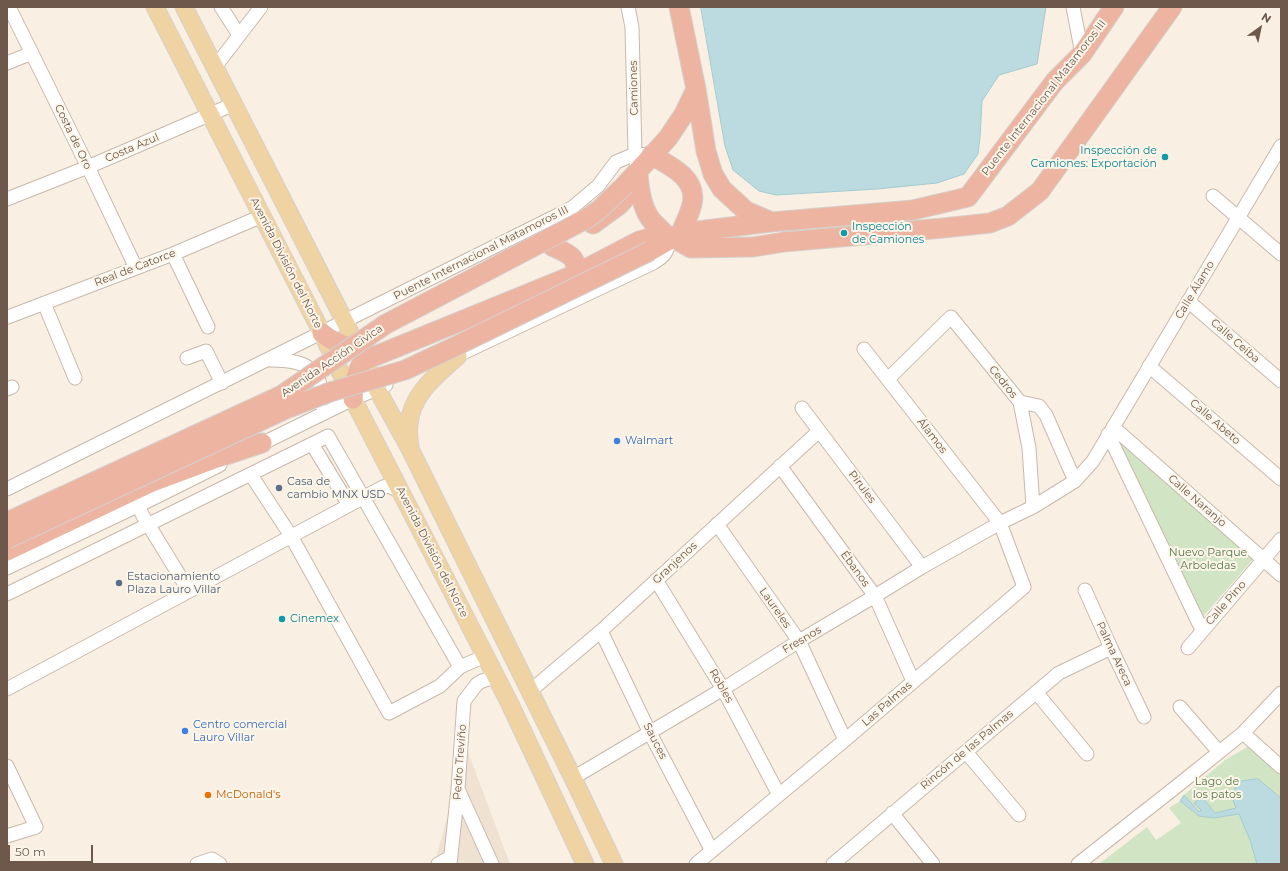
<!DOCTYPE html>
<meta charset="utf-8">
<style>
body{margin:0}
#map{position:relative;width:1288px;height:871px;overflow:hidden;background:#f9f0e3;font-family:Montserrat,sans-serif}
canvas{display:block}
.frame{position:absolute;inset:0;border:8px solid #6e584c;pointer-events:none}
.north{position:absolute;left:1240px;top:8px;width:40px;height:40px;-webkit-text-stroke:3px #fcf5e9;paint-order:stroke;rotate:33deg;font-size:11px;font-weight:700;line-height:16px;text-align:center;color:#6e584c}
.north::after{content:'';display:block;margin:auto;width:14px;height:18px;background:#6e584c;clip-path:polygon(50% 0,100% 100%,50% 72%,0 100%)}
.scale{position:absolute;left:8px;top:845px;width:85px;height:18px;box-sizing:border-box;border:2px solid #6e584c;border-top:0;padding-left:5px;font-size:12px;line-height:14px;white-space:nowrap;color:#6e584c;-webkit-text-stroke:3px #fcf5e9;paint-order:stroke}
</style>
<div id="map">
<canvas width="1288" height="871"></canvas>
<div class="frame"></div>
<div class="north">N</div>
<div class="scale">50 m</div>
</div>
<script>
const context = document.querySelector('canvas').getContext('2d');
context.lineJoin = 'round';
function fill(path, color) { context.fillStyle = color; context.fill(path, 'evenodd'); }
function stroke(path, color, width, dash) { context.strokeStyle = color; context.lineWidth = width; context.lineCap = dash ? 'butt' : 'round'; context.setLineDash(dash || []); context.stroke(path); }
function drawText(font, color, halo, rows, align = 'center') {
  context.font = font + ' Montserrat,sans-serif'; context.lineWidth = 4; context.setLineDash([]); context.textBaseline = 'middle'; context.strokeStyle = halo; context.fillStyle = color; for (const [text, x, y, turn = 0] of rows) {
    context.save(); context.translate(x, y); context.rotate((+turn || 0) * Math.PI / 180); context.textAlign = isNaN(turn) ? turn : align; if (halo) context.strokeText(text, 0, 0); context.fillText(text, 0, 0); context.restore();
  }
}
fill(new Path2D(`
 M467,749l43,115h-76z`), '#f0e2d3');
fill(new Path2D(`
 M1118,435l138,121 -56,64 -86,-178z
 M1249,746l32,28v24l-5,-5 -40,15 -21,5 -13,-16 -1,13 -2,2 -15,-17 41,-35z
 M1180,801l19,15 15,2 25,-4 11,26 7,24h-158l48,-37 9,13 25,-17 -12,-15z`), '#d1e5c4');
const water = new Path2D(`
 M701,7h345l-9,57 -38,11 -17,26 -2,36 -2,17 -14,20 -27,9 -60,6 -101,6 -17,-4 -26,-21 -8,-24z
 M1258,779l23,19v66h-24l-7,-24 -11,-26 -25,4 -15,-2 -19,-15 4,-6 15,17 2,-2 -7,-7 8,-6 13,16 21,-5 -3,-8 3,-18z`);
fill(water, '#bbdbe0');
stroke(water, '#a2cad0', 1);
const minor = new Path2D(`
 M9,7l79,160 48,101
 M221,7l18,28
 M628,7l4,20 3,127 1,8
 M1073,7l9,47
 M7,63l25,-10
 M215,67l46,-60
 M1213,196l68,58
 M7,199l81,-32 146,-63
 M173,254l35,73
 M1188,301l93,80
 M44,303l31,75
 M8,317l165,-63 89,-38
 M187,358l19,-7 16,32
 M450,359l203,-96c12,-7 14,-10 17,-24
 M270,360c18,0 41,1 49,21 2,6 3,15 0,22
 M1149,366l132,113
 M888,379l63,-62 69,85 9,46 4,59
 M7,389l5,-2
 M1020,402l19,4 7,9 29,66
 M802,408l120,159
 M1113,427l168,148
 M1108,434l94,196
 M312,444l37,61
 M255,447l98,-48 33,-14
 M780,466l95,130 38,85
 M251,475l40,61 98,177 51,-27 20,-19 25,-11
 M7,489l557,-277 9,-5 25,-21 18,-24 19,-8 16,1
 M138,505l5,11 46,75
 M717,524l82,117 46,99
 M7,568l145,-69 68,-34
 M656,580l67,109 56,106
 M1085,590l26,58 33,69
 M7,594l321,-158 132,231
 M601,631l49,102 62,118
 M1188,648l93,-109
 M7,689l376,-202 6,-1 8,4 5,6
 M529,692l72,-61 218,-200
 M1036,692l51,62
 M1180,707l39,45
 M1243,733l38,34
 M966,752l53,63
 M7,766l29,61 -29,9
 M573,778l150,-89 76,-48 76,-45 47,-29 78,-44 33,-16 42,-26 18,-20 188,-315
 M458,789l34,75
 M892,813l41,51
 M197,864l15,-5 8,5
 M438,864l13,-7
 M450,864l8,-75 6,-88 13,-17 5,-3 14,-4
 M696,864l149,-124 179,-153 -24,-64 -136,-174
 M833,864l226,-191 52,-25
 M1078,864l99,-78 66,-53 38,-40`);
const major = new Path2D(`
 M155,7l167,326 31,66 156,303 76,162
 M184,7l161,315 32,67 33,60 163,329 41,86
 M410,447c-1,-7 -2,-15 -1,-22 2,-31 28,-50 49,-69`);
const highway = new Path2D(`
 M696,89l10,62 7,23 9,15 24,22 23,10
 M651,155c18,10 47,23 41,49 -2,10 -8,20 -11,29
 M638,173c1,16 4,36 14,48 6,6 12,12 18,18
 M625,185l43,-47 16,-24 12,-25 -17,-82
 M593,224l26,-19 20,-22
 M673,238l18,10 62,-1 31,-5 159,-14 47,-5 18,-7 32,-25 132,-184
 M552,246c14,7 28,10 22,29
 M650,251l31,-18 90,-11 142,-12 55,-13 87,-116 27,-27 32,-47
 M322,333c9,7 21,15 33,13 3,0 7,-3 9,-4
 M353,399c0,-14 3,-26 10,-38l211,-86 65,-34 14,-4 15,2
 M7,551l145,-69 59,-22 51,-17`);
stroke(minor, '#c8b8ab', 15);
stroke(major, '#d6d0cd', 19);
stroke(highway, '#d6d0cd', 21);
stroke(minor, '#fff', 13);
stroke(major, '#f0d3a3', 17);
stroke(highway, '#ecb4a1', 19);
const highwayBridge = new Path2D(`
 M7,522l275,-127 104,-71 200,-105 13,-9 26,-25
 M7,539l279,-130 44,-17 75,-22 47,-22 198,-97`);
stroke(highwayBridge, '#d6d0cd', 21, []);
stroke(highwayBridge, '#ecb4a1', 19);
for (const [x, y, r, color] of [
 [1165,157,4,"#0f9aa8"],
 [844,233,4,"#0f9aa8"],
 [617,441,4,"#3f7fe0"],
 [279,488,4,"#5c6f8a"],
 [119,583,4,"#5c6f8a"],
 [282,619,4,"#0f9aa8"],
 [185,731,4,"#3f7fe0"],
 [208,795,4,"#e8710a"]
]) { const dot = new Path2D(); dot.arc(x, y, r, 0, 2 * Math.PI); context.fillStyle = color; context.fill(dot); stroke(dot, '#fcf5e9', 1.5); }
drawText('11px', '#6e584c', '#fcf5e9', [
 ["Camiones",634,88,-91],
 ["Puente Internacional Matamoros III",1044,98,-52],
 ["Costa de Oro",73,137,64],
 ["Costa Azul",132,148,-23],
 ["Puente Internacional Matamoros III",481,253,-27],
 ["Avenida División del Norte",286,263,63],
 ["Real de Catorce",135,268,-21],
 ["Calle Álamo",1195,290,-59],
 ["Calle Ceiba",1235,341,41],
 ["Avenida Acción Civica",332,361,-34],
 ["Cedros",1003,382,51],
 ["Calle Abeto",1215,422,41],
 ["Álamos",932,436,52],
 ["Pirules",862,487,53],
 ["Calle Naranjo",1197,501,41],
 ["Avenida División del Norte",432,552,63],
 ["Granjenos",675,563,-43],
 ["Ébanos",855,569,54],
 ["Calle Pino",1226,603,-49],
 ["Laureles",775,608,55],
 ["Fresnos",802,640,-31],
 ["Palma Areca",1114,654,65],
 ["Robles",721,686,60],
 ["Las Palmas",887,704,-41],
 ["Sauces",655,741,63],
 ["Rincón de las Palmas",967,750,-40],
 ["Pedro Treviño",460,762,-86]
]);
drawText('11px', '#0d838f', '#fcf5e9', [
 ["Inspección de",1157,151,"right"],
 ["Camiones: Exportación",1157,164,"right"],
 ["Inspección",852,227],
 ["de Camiones",852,240],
 ["Cinemex",290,619]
], 'left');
drawText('11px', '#366cbe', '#fcf5e9', [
 ["Walmart",625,441],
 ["Centro comercial",193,725],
 ["Lauro Villar",193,738]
], 'left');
drawText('11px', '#4e5e75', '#fcf5e9', [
 ["Casa de",287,482],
 ["cambio MNX USD",287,495],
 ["Estacionamiento",127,577],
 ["Plaza Lauro Villar",127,590]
], 'left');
drawText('11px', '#577849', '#fcf5e9', [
 ["Nuevo Parque",1208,553],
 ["Arboledas",1208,566],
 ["Lago de",1217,782],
 ["los patos",1217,795]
]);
drawText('11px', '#c56008', '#fcf5e9', [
 ["McDonald's",216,795]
], 'left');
</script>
